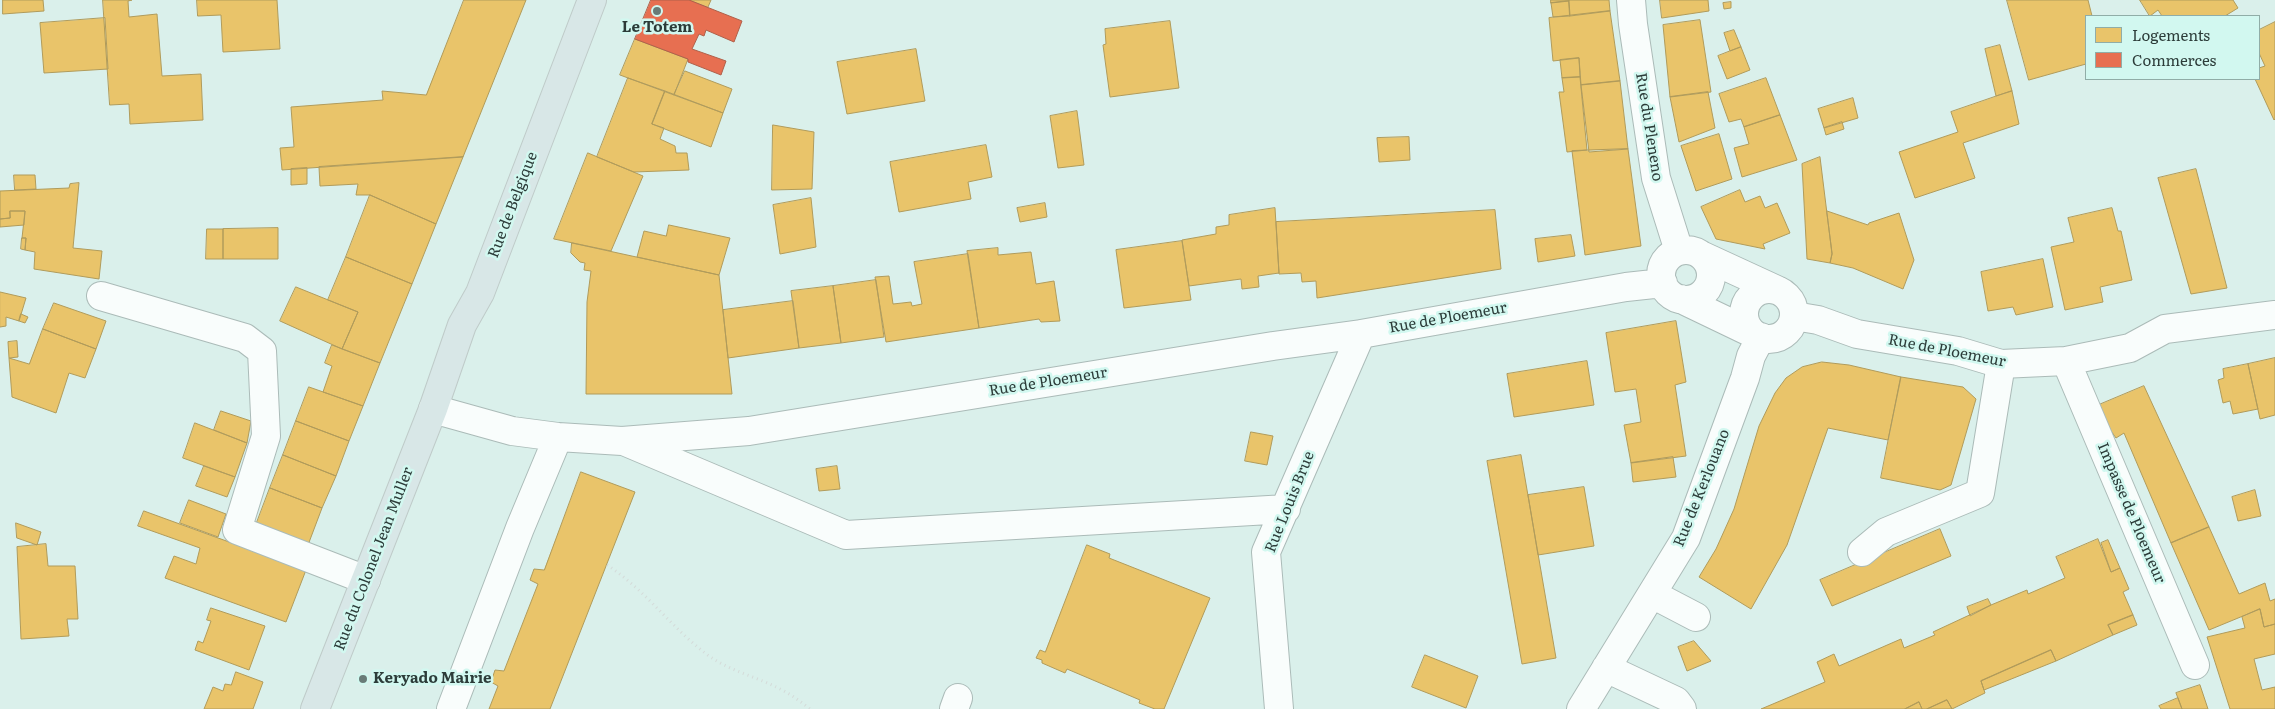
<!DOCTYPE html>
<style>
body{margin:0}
#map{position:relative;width:2275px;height:709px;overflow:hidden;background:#daf0eb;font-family:Literata,serif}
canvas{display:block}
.legend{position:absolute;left:2085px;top:15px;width:175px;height:65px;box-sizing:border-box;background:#d2f8f0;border:1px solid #90ada7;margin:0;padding:6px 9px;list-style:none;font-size:15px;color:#2c3c39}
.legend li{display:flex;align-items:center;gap:10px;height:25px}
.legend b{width:25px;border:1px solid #90ada7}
</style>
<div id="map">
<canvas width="2275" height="709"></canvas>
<ul class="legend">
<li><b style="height:14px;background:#e9c46a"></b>Logements</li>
<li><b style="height:14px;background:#e76f51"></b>Commerces</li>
</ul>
</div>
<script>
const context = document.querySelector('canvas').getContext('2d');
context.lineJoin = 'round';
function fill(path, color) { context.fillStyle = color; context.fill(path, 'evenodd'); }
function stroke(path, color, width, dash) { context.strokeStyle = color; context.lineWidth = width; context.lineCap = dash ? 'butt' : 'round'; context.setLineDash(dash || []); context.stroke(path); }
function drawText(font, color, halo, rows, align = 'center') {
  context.font = font + ' Literata,serif'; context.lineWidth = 5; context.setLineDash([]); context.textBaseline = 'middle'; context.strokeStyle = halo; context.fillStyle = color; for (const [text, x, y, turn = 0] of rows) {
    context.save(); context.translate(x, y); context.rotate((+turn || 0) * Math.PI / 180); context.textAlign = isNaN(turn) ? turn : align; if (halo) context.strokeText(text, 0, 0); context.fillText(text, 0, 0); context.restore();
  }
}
const homes = new Path2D(`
 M3,0h40l1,11 -41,3z
 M103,0h29l-4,1 1,16 28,-3 5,62 39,-2 2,46 -73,4 -1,-20 -19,1z
 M197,0h80l3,49 -57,3 -2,-37 -23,1z
 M464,0h62l-63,157 -181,13 -2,-22 14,-1 -3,-40 92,-7 -1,-9 44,4z
 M689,0h22l-3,7z
 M1551,0h18v1l-18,2z
 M1569,0h40l1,11 -40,5z
 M1660,0h48l1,11 -47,7z
 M2007,0h81l4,16h-6v48l-57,16z
 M2140,0h93l5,8 -13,8h-63l-4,-6 -8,6z
 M1569,1l1,15 -17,1 -2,-14z
 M1731,2v6l-7,1 -1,-6z
 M1610,11l10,70 -39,4 -2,-27 -26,3 -4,-43z
 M105,18l3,51 -64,4 -4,-50z
 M1700,20l11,72 -41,5 -7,-72z
 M1170,21l9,67 -69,9 -7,-52 3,-1 -1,-15z
 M2275,22v97l-1,1 -19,-41h4v-11l6,-2 -6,-13v-23z
 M1734,30l7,17 -11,4 -6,-18z
 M635,39l53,20 -14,36 -54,-20z
 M2000,45l12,46 -16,5 -11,-47z
 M1741,47l9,23 -23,9 -9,-23z
 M916,49l9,52 -78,13 -10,-52z
 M1579,58l1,19 -18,1 -2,-18z
 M685,71l47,18 -9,24 -49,-18z
 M1580,77l7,73 -20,2 -8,-60h5l-2,-14z
 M628,78l37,13 -13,33 12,4 -4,11 15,7 1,7h11l2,17 -55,2 -37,-15z
 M1766,78l14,37 -36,12 -3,-8 -12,3 -10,-28z
 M1620,81l8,68 -39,3 -8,-67z
 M665,91l58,22 -12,34 -59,-23z
 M2012,91l7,33 -56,19 12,35 -60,20 -16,-46 59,-20 -7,-20z
 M1708,92l7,36 -36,14 -9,-45z
 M1853,98l5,20 -34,10 -6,-19z
 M1077,111l7,54 -26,3 -8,-52z
 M1780,115l17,45 -55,17 -8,-29 15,-4 -5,-17z
 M1842,122l2,7 -18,6 -2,-7z
 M773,125l41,7 -2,57 -40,1z
 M1719,134l13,45 -36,12 -15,-45z
 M1409,137l1,23 -31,2 -2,-24z
 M986,145l6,32 -24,5 3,17 -72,13 -9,-50z
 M1628,149l13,97 -56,9 -13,-104z
 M588,153l55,23 -32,75 -57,-12z
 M463,157l-27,67 -66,-29h-14l2,-11 -38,2 -1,-19z
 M1820,157l12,97 -2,9 -23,-4 -5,-95z
 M307,168v16l-16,1v-16z
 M2196,169l31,119 -36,6 -33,-116z
 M14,175h21l1,14 -21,1z
 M79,183l-6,65 29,3 -3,28 -65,-10 1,-17 -10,-2 1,-12h-4l3,-27h-15v7l-10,1v-28l69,-3 1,-4z
 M1740,190l5,12 15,-6 5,12 12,-5 13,30 -27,11 2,5 -49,-10 -15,-32z
 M370,195l66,29 -24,60 -66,-27z
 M811,198l5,49 -36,7 -7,-49z
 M1045,203l2,14 -27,5 -3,-14z
 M1275,208l4,65 -21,3 1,11 -17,2 -1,-10 -52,7 -7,-46 34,-6v-7l13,-2v-10z
 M2112,208l6,23h3l11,49 -32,7 3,15 -38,8 -14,-63 23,-5 -6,-24z
 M1495,210l6,59 -184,29 -1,-17 -14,1 -1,-9 -22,1 -3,-52z
 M10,211h15l-1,14 -24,2v-8l10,-1z
 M1827,211l41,14 1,-2 30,-10 15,47 -11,29 -50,-21 -23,-5 2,-9z
 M669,225l61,13 -11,37 -82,-18 7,-26 22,5z
 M278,228v31h-55v-30z
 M207,229h16v30h-17z
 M1571,235l4,21 -37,6 -3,-23z
 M22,238h4l-1,12 -4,-1z
 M1182,241l9,59 -67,8 -8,-58z
 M572,243l147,32 13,119h-146l1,-92 4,-31 -7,-1 1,-7 -5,-1 -9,-9z
 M998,248v7l33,-3 5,32 18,-3 6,40 -19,1 -2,-3 -60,9 -12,-77z
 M968,254l11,74 -93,14 -11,-65 14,-1 4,28 18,-2 1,4 10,-2 -8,-42z
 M346,257l66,27 -32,79 -38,-14 16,-37 -30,-12z
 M2043,259l10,48 -37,8 -3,-8 -25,4 -7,-39z
 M876,280l8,57 -43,6 -8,-57z
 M833,286l8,57 -42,5 -8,-57z
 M296,287l62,25 -16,37 -62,-28z
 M0,292l26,6 -7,23 -13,-4v9l-6,1z
 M793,301l6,47 -71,10 -5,-48z
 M54,303l52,18 -10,28 -53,-20z
 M21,314l7,3 -3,6 -6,-2z
 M1676,321l10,61 -11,3 11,71 -55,7 -7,-38 17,-3 -5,-33 -21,3 -9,-59z
 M43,329l53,20 -11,29 -16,-5 -13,40 -44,-16 -3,-39 20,6z
 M17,341l1,16 -9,1 -1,-16z
 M332,345l48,18 -17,43 -40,-14 9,-26 -7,-3z
 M2275,358v57l-15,4 -12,-55z
 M1587,361l7,44 -80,12 -7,-43z
 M1822,362l27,3 52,12 -13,63 -60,-12 -41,117 -36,64 -52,-32 17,-28 18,-40 25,-83 16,-33 11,-15 16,-11z
 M2248,364l10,45 -25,5 -3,-13 -7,2 -5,-23 6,-2 -1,-9z
 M1901,377l62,10 13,12 -25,86 -11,5 -59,-12z
 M2144,386l65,141 -38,16 -47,-110 -8,5 -22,-31z
 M309,387l54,19 -14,35 -53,-20z
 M221,411l30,10 -4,22 -33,-13z
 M296,421l53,20 -13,35 -53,-21z
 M195,423l52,20 -12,34 -52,-19z
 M1251,432l22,4 -6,29 -22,-4z
 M283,455l53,21 -14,32 -52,-20z
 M1521,455l35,203 -34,6 -35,-203z
 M1673,457l3,20 -43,5 -2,-19z
 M204,466l31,11 -8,20 -31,-11z
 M837,466l3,23 -21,2 -3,-22z
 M581,472l54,20 -85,217h-61l9,-23 -7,-4 4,-12 9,1 34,-87 -8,-4 4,-11 10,1z
 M1584,487l10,59 -56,9 -10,-60z
 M270,488l52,20 -14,37 -52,-20z
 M2255,490l6,26 -23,5 -6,-24z
 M189,500l37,14 -8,23 -38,-14z
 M144,511l162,59 -20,52 -121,-44 9,-22 22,8 4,-16 -62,-22z
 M16,523l25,9 -4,13 -20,-7z
 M2209,527l30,67 26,-11 5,18 5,-2v25l-11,3 -4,-18 -51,21 -38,-87z
 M1940,529l11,27 -119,50 -12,-26z
 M2098,539l13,33 9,-4 9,21 -6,3 10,23 -25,10 5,10 -57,26 -5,-11 -70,31 4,12 -33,16 -5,-9 -20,9h-5l-3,-7 -14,7h-144l64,-27 -8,-20 17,-8 5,12 62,-27 3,9 31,-13 -2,-3 58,-27 36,-15 1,4 37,-16 -9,-21z
 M2108,540l12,28 -9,4 -10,-29z
 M46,544l2,22h27l3,53h-11l2,17 -48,3 -4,-92z
 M1087,545l23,9 -1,4 101,40 -46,111h-9l-16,-6 1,-3 -73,-31 -2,4 -23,-10v-3l-6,-2 4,-8 5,2z
 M1988,599l3,6 -21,11 -3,-9z
 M211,608l54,18 -16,44 -54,-20 3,-9 5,2 8,-22 -4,-1z
 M2260,609l4,18 11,-3v30l-21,5 8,31 13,-3v22h-45l-23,-72 38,-9 -3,-11z
 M2133,615l4,10 -24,10 -5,-10z
 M1694,641l17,20 -24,10 -9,-24z
 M2051,650l5,11 -72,29 -3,-9z
 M1425,655l53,21 -12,32 -54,-21z
 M236,672l27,10 -10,27h-49l9,-22 10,4 2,-7 6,1z
 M2200,685l8,24h-26l-6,-16z
 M2178,698l4,11h-21l-2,-3z
 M1947,700l5,9h-25z
 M1919,702l3,7h-17z`);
fill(homes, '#e9c46a');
stroke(homes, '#b09b5b', 1);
const shops = new Path2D(`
 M651,0h38l53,21 -8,21 -28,-12 -2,6 -5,-2 -7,15 34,12 -5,14 -33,-13v-3l-53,-20z`);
fill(shops, '#e76f51');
stroke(shops, '#af604a', 1);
const minor = new Path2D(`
 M1631,0l2,24 23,154 23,73
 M1661 275a25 25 0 1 1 50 0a25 25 0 1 1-50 0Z
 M1701,255l76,35
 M1744 314a25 25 0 1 1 50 0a25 25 0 1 1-50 0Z
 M101,296l144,42 17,13 4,85 -29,94 129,50
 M1681,299l75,36
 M1794,316l24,4 39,14 101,17 43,13 65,-3 64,-13 35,-19 110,-14
 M2066,361l129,304
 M433,409l79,22 46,6 64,4 127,-10 524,-85 88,-12 265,-47 37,-4
 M626,442l220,93 440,-26
 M1862,552l24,-20 94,-39 21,-129
 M1652,594l44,23
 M1606,668l70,33 6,8
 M451,709l69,-181 38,-91
 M954,709l4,-11
 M1279,709l-13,-157 95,-218
 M1581,709l105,-171 59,-160 6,-22 10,-19`);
const major = new Path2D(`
 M315,709l118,-300 29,-84 18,-32 112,-293`);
stroke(minor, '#abbbb8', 30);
stroke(major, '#bfcbc9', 30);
stroke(new Path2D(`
 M607,565c40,26 65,64 102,91 23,16 49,21 73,34 10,5 19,12 28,19`), '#d4dbd9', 3, [1, 4]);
stroke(minor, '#f9fdfc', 28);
stroke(major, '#d8e7e7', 28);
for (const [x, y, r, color] of [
 [657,11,5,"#697b77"],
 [363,679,5,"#697b77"]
]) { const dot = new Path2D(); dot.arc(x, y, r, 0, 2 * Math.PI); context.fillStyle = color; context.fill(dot); stroke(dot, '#d2f8f0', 2); }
drawText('bold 15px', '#2c3c39', '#d2f8f0', [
 ["Le Totem",657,28],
 ["Keryado Mairie",373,679,"left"]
]);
drawText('15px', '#2c3c39', '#d2f8f0', [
 ["Rue du Pleneno",1649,127,81],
 ["Rue de Belgique",513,205,-69],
 ["Rue de Ploemeur",1448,318,-10],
 ["Rue de Ploemeur",1947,351,11],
 ["Rue de Ploemeur",1048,382,-9],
 ["Rue de Kerlouano",1702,488,-68],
 ["Rue Louis Brue",1290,502,-68],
 ["Impasse de Ploemeur",2131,513,67],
 ["Rue du Colonel Jean Muller",374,559,-69]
]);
</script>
